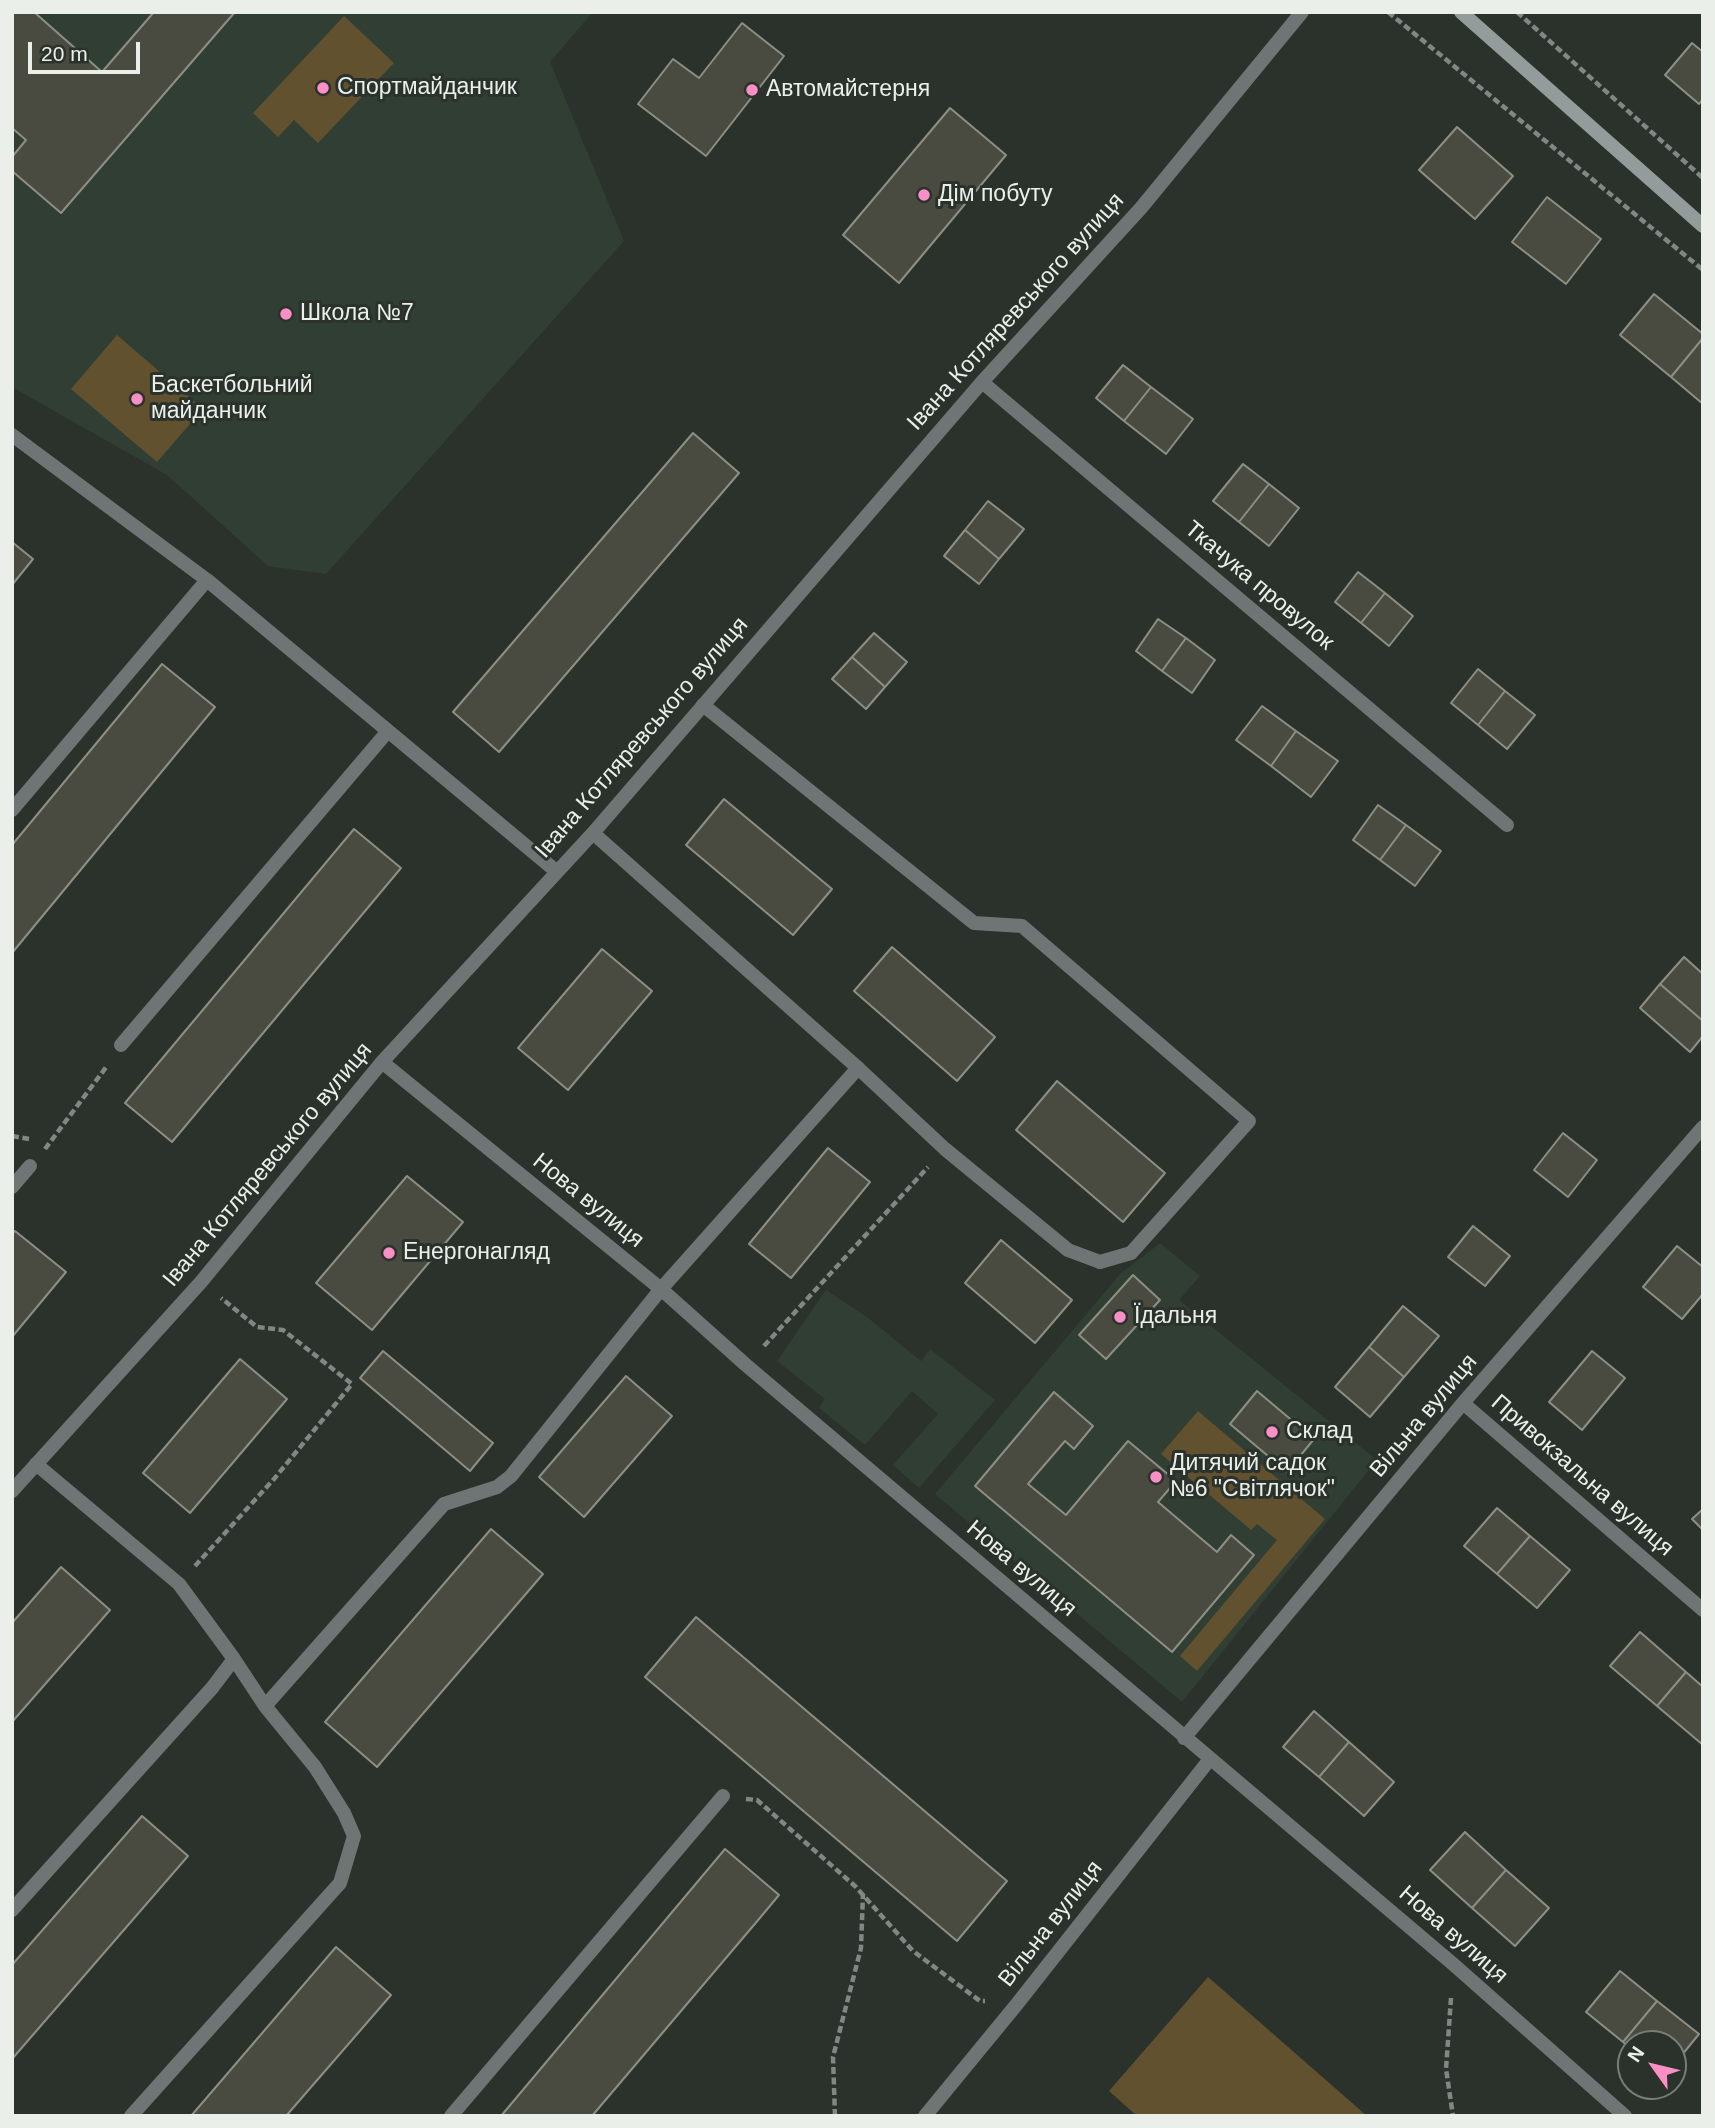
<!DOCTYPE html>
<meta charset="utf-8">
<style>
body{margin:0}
#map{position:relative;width:1715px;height:2128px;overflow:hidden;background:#2b322c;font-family:Helvetica,sans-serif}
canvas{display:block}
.frame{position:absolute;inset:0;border:14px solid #eaefea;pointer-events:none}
.north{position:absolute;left:1617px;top:2030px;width:70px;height:70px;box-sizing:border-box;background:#2b322c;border:2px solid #777e78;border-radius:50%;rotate:304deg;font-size:19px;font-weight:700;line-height:28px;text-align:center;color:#eaefea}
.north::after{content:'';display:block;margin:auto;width:24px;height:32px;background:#fa8fc6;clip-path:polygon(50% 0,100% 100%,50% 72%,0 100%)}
.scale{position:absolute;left:28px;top:42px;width:112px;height:32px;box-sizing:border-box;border:4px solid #eaefea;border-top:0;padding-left:9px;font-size:21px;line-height:24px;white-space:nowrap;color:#eaefea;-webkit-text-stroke:5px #2b322c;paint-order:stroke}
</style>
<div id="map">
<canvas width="1715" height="2128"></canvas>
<div class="frame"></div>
<div class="north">N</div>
<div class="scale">20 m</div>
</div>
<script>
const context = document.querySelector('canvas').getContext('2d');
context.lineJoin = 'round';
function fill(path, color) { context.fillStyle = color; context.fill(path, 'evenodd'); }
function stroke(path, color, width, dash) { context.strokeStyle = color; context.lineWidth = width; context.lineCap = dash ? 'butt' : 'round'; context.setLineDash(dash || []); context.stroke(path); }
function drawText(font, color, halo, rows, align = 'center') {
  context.font = font + ' Helvetica,sans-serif'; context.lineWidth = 6; context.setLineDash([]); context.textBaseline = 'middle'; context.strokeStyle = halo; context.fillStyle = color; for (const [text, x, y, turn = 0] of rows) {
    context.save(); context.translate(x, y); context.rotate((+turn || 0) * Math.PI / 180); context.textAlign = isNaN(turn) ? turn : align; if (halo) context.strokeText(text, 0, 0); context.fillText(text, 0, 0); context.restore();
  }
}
fill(new Path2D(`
 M12,12h581l-43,50 74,179 -298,333 -58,-8 -101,-91 -155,-88z
 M1160,1243l40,33 -21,24 198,160 -195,242 -247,-208 185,-220z
 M826,1290l41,27 54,44 9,-12 65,51 -76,88 -26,-23 45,-51 -26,-23 -47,54 -46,-37 6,-9 -48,-38z`), '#313e33');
fill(new Path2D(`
 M344,16l50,47 -76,80 -24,-23 -16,17 -25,-24z
 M117,335l86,74 -46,53 -86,-73z
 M1198,1411l127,108 -128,152 -17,-15 97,-116 -20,-16 -6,6 -90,-76z
 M1208,1977l159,139h-230l-28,-25z`), '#62512e');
const building = new Path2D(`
 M12,12h22l68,60 52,-60h81l-174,201 -49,-42v-14l14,-17 -14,-12z
 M742,23l42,33 -78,100 -68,-52 35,-45 26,19z
 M1692,43l11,9v47l-4,5 -34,-29z
 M950,108l56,47 -107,128 -56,-48z
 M1457,127l56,49 -38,43 -56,-49z
 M1547,197l54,42 -35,45 -54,-42z
 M1654,294l49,40v4l-32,39 -51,-42z
 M1703,338v66l-32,-27z
 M1123,365l28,22 -27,34 -28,-23z
 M1151,387l42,32 -27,35 -42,-33z
 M693,433l46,40 -240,279 -46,-40z
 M1243,464l26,20 -30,38 -26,-21z
 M1269,484l30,24 -30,38 -30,-24z
 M988,501l36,28 -25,30 -34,-29z
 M965,530l34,29 -20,25 -35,-28z
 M12,542l21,17 -21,26z
 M1358,572l27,21 -24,30 -26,-21z
 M1385,593l28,23 -24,30 -28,-23z
 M1158,619l28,19 -24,33 -26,-20z
 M874,633l33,29 -22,25 -33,-30z
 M1186,638l29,22 -23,33 -30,-22z
 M852,657l33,30 -19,22 -34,-30z
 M162,664l53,43 -203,246v-108z
 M1478,669l27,22 -27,34 -27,-22z
 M1505,691l30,24 -28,34 -29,-24z
 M1262,706l34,25 -25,35 -35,-26z
 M1296,731l42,30 -27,36 -40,-31z
 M724,799l108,90 -39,46 -107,-90z
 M1378,805l28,20 -26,35 -27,-20z
 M1406,825l35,26 -26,35 -35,-26z
 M354,829l47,39 -229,274 -47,-39z
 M892,947l103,90 -38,44 -103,-90z
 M602,949l50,42 -84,99 -50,-42z
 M1684,957l19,17v47l-43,-37z
 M1660,984l43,37v15l-13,16 -50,-44z
 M1057,1081l108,92 -42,49 -107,-92z
 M1563,1133l34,27 -29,37 -34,-27z
 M828,1148l42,34 -79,96 -42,-34z
 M407,1176l56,46 -91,108 -56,-47z
 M1473,1226l37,30 -25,30 -37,-29z
 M15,1231l51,41 -54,65v-103z
 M1001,1240l71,60 -37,43 -70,-60z
 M1677,1246l26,21v27l-21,25 -39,-32z
 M1133,1275l27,25 -54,59 -27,-24z
 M1403,1306l36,30 -35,41 -35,-30z
 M1369,1347l35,30 -34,40 -35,-30z
 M383,1351l110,92 -23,28 -110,-93z
 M1592,1351l33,27 -43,52 -33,-28z
 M240,1359l47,40 -97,114 -47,-40z
 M626,1376l46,40 -88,101 -45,-40z
 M1257,1391l57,48 -27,33 -57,-48z
 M1054,1392l39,34 -19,23 -9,-8 -37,43 38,31 62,-74 48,40 -18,21 59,50 14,-17 23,20 -82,97 -197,-166z
 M1497,1508l33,28 -33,38 -33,-28z
 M1703,1509v21l-11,-11z
 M491,1529l52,45 -166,193 -52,-45z
 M1530,1536l40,34 -33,38 -40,-34z
 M61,1567l49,43 -98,112v-99z
 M696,1617l311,264 -50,60 -312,-264z
 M1640,1632l46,40 -29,34 -47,-40z
 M1686,1672l17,15v58l-46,-39z
 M1314,1711l35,31 -30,35 -36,-30z
 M1349,1742l45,40 -30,34 -45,-39z
 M142,1816l46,40 -176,203v-94z
 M1465,1832l41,38 -34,38 -42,-38z
 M725,1849l54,46 -20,24 -167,197h-91z
 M1506,1870l43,38 -34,38 -43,-38z
 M336,1947l55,48 -105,121h-95z
 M1620,1971l37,30 -34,41 -37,-30z
 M1657,2001l42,33 -26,32v-22h-42v5l-8,-7z`);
fill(building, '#494b41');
stroke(building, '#8d8f84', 2);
stroke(new Path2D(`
 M1388,12l315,258
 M1517,12l186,166
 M12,1136l17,3
 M45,1149l62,-83
 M764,1346l164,-179
 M195,1566l79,-87 78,-95 -69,-54 -26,-3 -36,-29
 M746,1799l11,1 98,86 58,65 67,50h5
 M1451,1998l-5,71 7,47
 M835,2116l-2,-59 28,-109 2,-54`), '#818782', 4.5, [7, 3.5]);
stroke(new Path2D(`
 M12,435l195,145 349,291
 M703,705l271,218 48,3 227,195 -118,132 -31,9
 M12,810l195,-230
 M121,1045l267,-314
 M12,1187l18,-21
 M265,1706l179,-202 53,-17 14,-11 150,-187 197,-221
 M12,1910l200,-222 22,-29 -55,-75 -143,-120
 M131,2116l209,-233 14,-47 -10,-23 -29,-46 -50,-61 -31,-47
 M451,2116l272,-320`), '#6f7574', 14);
stroke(new Path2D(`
 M982,382l525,443
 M593,833l265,235 87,81 123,101 32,12
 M382,1062l279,227 85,76 707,599 172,152
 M1463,1403l240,207
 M12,1491l189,-209 181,-220 211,-229 389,-451 159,-174 161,-196
 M1184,1738l279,-335 240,-276
 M925,2116l92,-112 193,-245`), '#6f7574', 14);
stroke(new Path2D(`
 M1461,12l242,214`), '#939c9a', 14);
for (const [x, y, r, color] of [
 [323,88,7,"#fa8fc6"],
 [752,90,7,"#fa8fc6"],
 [924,195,7,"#fa8fc6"],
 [286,314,7,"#fa8fc6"],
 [137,399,7,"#fa8fc6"],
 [389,1253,7,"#fa8fc6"],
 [1120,1317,7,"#fa8fc6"],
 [1272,1432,7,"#fa8fc6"],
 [1156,1477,7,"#fa8fc6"]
]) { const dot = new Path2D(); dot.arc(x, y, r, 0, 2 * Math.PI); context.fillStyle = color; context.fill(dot); stroke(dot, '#2b322c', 2.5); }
drawText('23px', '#eaefea', '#2b322c', [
 ["Спортмайданчик",337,88],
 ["Автомайстерня",766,90],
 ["Дім побуту",938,195],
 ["Школа №7",300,314],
 ["Баскетбольний",151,386],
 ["майданчик",151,412],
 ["Енергонагляд",403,1253],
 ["Їдальня",1134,1317],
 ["Склад",1286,1432],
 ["Дитячий садок",1170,1464],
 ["№6 \"Світлячок\"",1170,1490]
], 'left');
drawText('23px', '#eaefea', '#2b322c', [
 ["Івана Котляревського вулиця",1016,312,-48],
 ["Ткачука провулок",1259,586,40],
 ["Івана Котляревського вулиця",642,738,-49],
 ["Івана Котляревського вулиця",268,1165,-50],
 ["Нова вулиця",588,1201,39],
 ["Вільна вулиця",1424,1416,-50],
 ["Привокзальна вулиця",1582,1476,41],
 ["Нова вулиця",1021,1569,40],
 ["Вільна вулиця",1051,1924,-52],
 ["Нова вулиця",1453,1935,41]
]);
</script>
